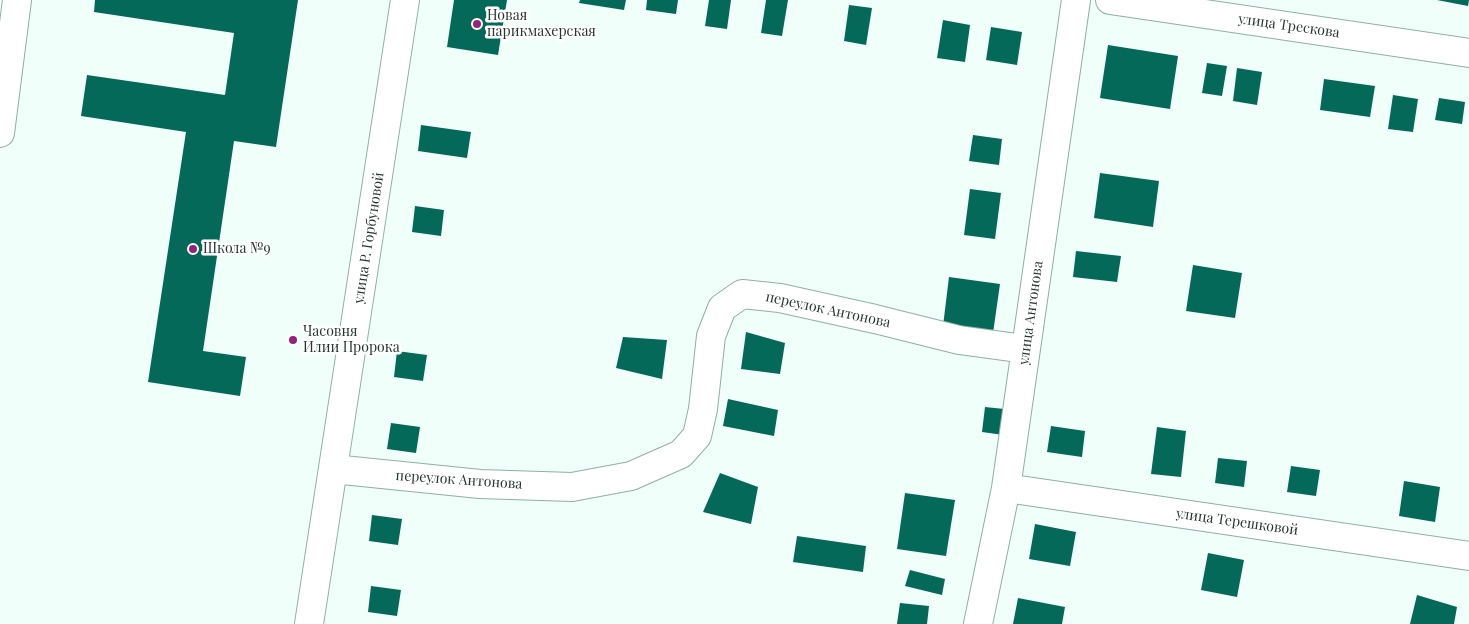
<!DOCTYPE html>
<meta charset="utf-8">
<style>
body{margin:0}
canvas{display:block;background:#f0fffa}
</style>
<canvas width="1469" height="624"></canvas>
<script>
const context = document.querySelector('canvas').getContext('2d');
context.lineJoin = 'round';
function fill(path, color) { context.fillStyle = color; context.fill(path, 'evenodd'); }
function stroke(path, color, width, dash) { context.strokeStyle = color; context.lineWidth = width; context.lineCap = dash ? 'butt' : 'round'; context.setLineDash(dash || []); context.stroke(path); }
function drawText(font, color, halo, rows, align = 'center') {
  context.font = font + ' "Playfair Display",serif'; context.lineWidth = 5; context.setLineDash([]); context.textBaseline = 'middle'; context.strokeStyle = halo; context.fillStyle = color; for (const [text, x, y, turn = 0] of rows) {
    context.save(); context.translate(x, y); context.rotate((+turn || 0) * Math.PI / 180); context.textAlign = isNaN(turn) ? turn : align; if (halo) context.strokeText(text, 0, 0); context.fillText(text, 0, 0); context.restore();
  }
}
fill(new Path2D(`
 M95,0h203l-22,147 -42,-6 -31,210 43,6 -6,39 -92,-14 38,-250 -105,-16 6,-41 138,20 9,-62 -140,-21z
 M454,0h53l-9,55 -51,-8z
 M580,0h46l-2,10 -45,-7z
 M647,0h31l-2,14 -30,-4z
 M709,0h22l-4,29 -22,-3z
 M766,0h22l-6,36 -21,-3z
 M1437,0h32l-1,6z
 M849,5l23,3 -6,37 -22,-4z
 M943,20l27,5 -5,37 -28,-4z
 M991,27l31,5 -5,33 -31,-5z
 M1108,45l70,11 -8,53 -70,-11z
 M1207,63l20,3 -5,30 -20,-3z
 M1237,68l25,4 -5,33 -24,-4z
 M1324,79l51,7 -5,31 -50,-7z
 M1393,95l25,4 -5,33 -25,-3z
 M1439,98l26,4 -3,22 -27,-4z
 M421,125l50,7 -4,26 -49,-7z
 M973,135l29,4 -3,26 -30,-4z
 M1100,173l59,8 -6,46 -59,-9z
 M970,189l31,4 -6,46 -31,-4z
 M415,206l29,4 -3,26 -29,-4z
 M1076,251l45,5 -4,26 -44,-5z
 M1193,265l49,8 -7,45 -49,-7z
 M949,277l51,7 -7,49 -50,-7z
 M746,332l39,11 -5,31 -39,-5z
 M623,337l44,3 -5,39 -46,-11z
 M397,351l30,4 -4,26 -29,-4z
 M728,399l50,11 -4,26 -51,-10z
 M985,407l29,3 -3,26 -29,-4z
 M391,423l29,4 -4,26 -29,-4z
 M1051,426l34,5 -3,26 -35,-5z
 M1157,427l29,4 -5,46 -30,-3z
 M1218,458l29,3 -3,26 -29,-4z
 M1291,466l29,4 -4,26 -29,-4z
 M720,473l38,14 -7,37 -48,-12z
 M1404,481l36,6 -5,35 -36,-6z
 M905,493l50,7 -9,56 -49,-7z
 M372,515l30,4 -4,26 -29,-4z
 M1035,524l41,8 -6,34 -41,-7z
 M797,536l69,10 -3,26 -70,-10z
 M1208,553l36,7 -7,37 -36,-7z
 M910,570l35,9 -3,16 -37,-9z
 M371,586l30,4 -4,26 -29,-4z
 M1417,595l40,12 -3,17h-44z
 M1018,598l47,9 -3,17h-49z
 M900,603l29,3 -2,18h-30z`), '#056959');
const minor = new Path2D(`
 M0,133l17,-133
 M333,469l147,15 92,3 59,-11 50,-22 16,-18 6,-27 8,-73 11,-28 20,-14 38,4 95,21 84,21 66,9
 M1006,488l463,68
 M309,624l96,-624
 M978,624l28,-136 70,-488`);
const major = new Path2D(`
 M1110,0l359,53`);
stroke(minor, '#8eb0a7', 30);
stroke(major, '#8eb0a7', 30);
stroke(minor, '#fff', 28);
stroke(major, '#fff', 28);
for (const [x, y, r, color] of [
 [477,24,5,"#962280"],
 [193,249,5,"#962280"],
 [293,340,5,"#962280"]
]) { const dot = new Path2D(); dot.arc(x, y, r, 0, 2 * Math.PI); context.fillStyle = color; context.fill(dot); stroke(dot, '#fff', 2); }
drawText('14px', '#283632', '#fff', [
 ["Новая",487,16],
 ["парикмахерская",487,32],
 ["Школа №9",203,249],
 ["Часовня",303,332],
 ["Илии Пророка",303,348]
], 'left');
drawText('14px', '#283632', '#fff', [
 ["улица Трескова",1289,26,8],
 ["улица Р. Горбуновой",369,238,-81],
 ["переулок Антонова",828,310,12],
 ["улица Антонова",1031,313,-82],
 ["переулок Антонова",459,480,4],
 ["улица Терешковой",1237,522,8]
]);
</script>
